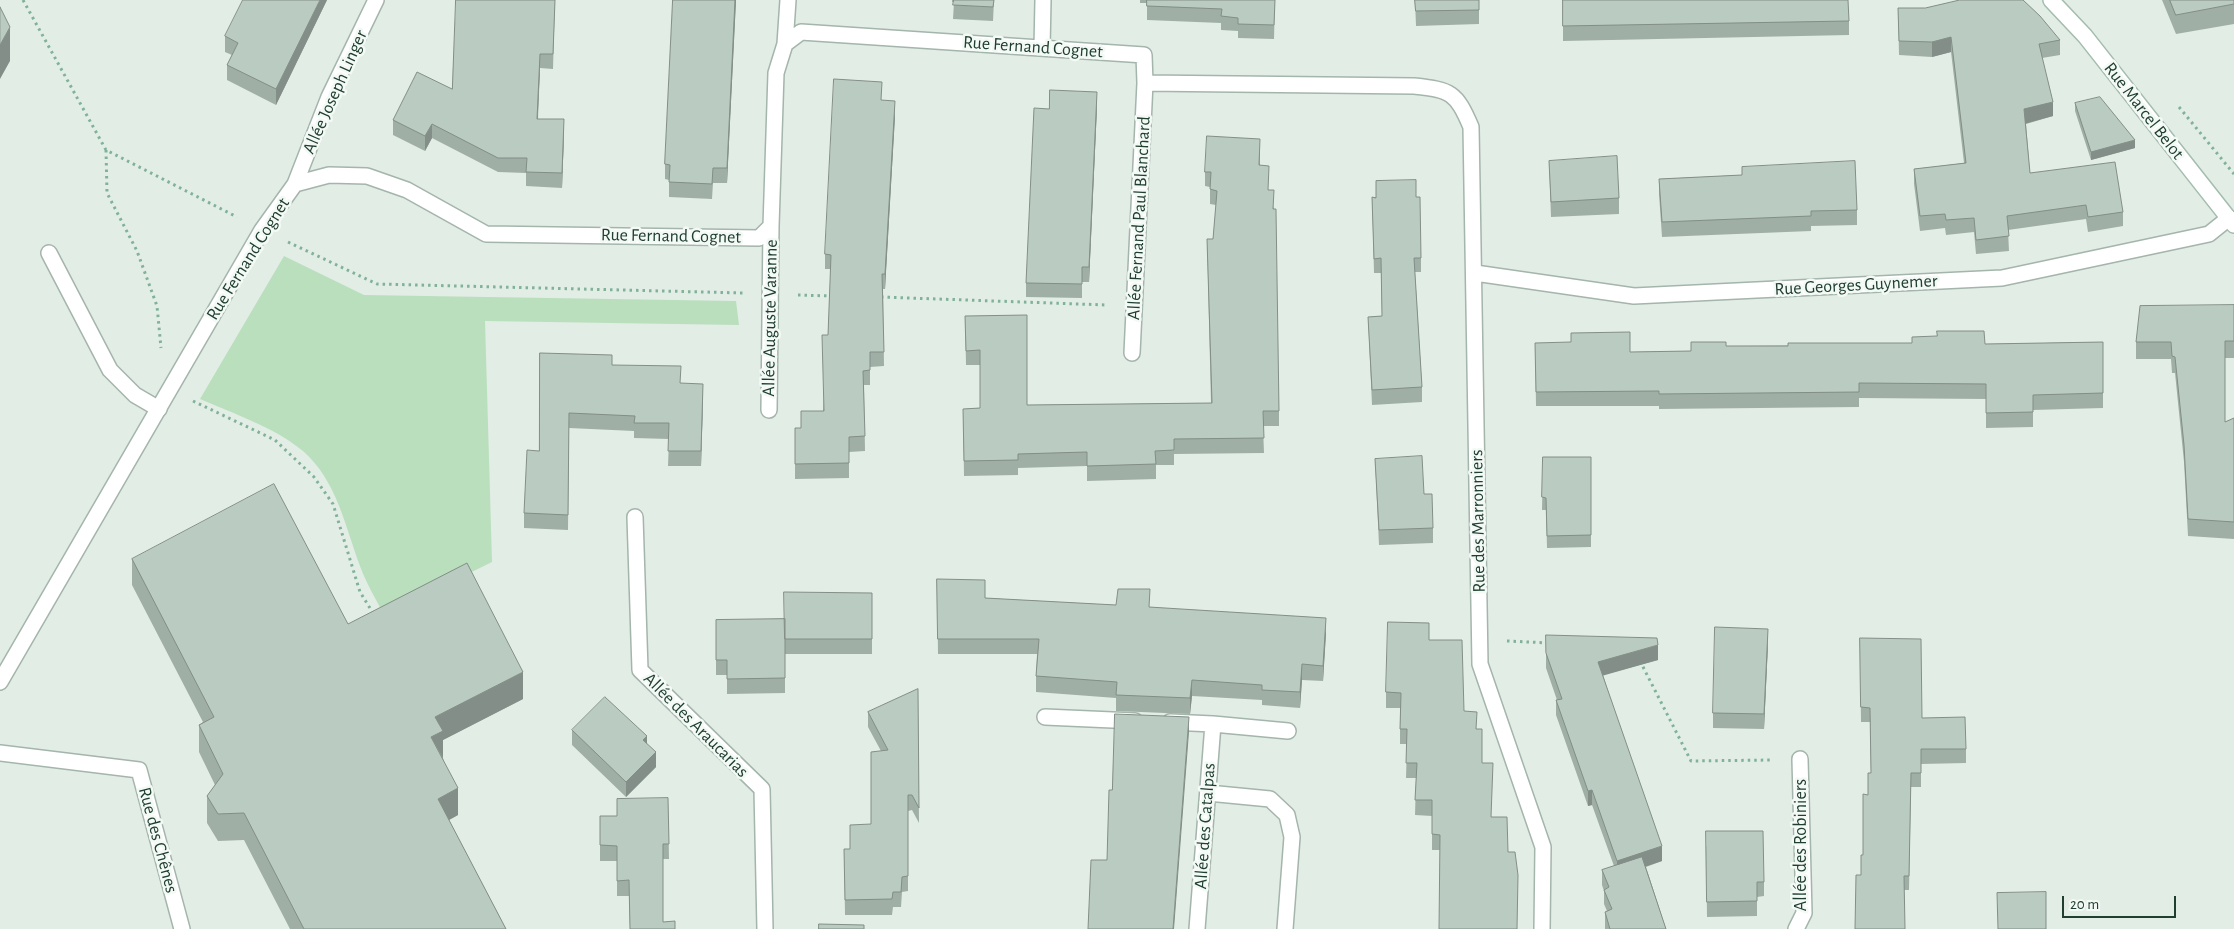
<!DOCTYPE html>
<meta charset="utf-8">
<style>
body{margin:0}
#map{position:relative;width:2234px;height:929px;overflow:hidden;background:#e2ede6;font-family:"Alegreya Sans",sans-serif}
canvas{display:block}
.scale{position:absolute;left:2062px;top:896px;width:114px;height:22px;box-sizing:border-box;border:2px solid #213f31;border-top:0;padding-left:6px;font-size:15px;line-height:18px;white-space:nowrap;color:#213f31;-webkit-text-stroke:4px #f3f9f5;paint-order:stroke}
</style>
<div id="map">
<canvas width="2234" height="929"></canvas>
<div class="scale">20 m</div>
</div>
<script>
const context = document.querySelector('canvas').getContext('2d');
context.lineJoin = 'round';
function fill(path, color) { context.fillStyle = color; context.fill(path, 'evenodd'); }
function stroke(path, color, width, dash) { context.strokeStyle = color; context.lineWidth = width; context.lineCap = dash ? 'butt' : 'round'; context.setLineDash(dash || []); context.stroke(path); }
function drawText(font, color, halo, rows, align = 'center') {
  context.font = font + ' "Alegreya Sans",sans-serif'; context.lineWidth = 5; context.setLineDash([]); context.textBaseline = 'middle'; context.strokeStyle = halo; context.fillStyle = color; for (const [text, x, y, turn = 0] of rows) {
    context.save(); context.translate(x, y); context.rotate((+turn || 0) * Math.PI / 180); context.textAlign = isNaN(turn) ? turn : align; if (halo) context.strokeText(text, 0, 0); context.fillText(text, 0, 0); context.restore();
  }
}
fill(new Path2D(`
 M284,256l80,39 372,6 3,24 -254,-4 7,241 -108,53c-8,-16 -18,-32 -24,-49 -15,-40 -23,-85 -57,-115 -29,-24 -69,-37 -103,-52z`), '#badfbd');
const lane = new Path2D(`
 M49,253l61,117 25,25 24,14
 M1208,793l62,6 17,16 5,22 -7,92`);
const street = new Path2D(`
 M785,44l3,-44
 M1042,48l1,-48
 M295,184l34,-87 47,-97
 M1475,273l159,23 368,-18 207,-44 20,-16
 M1132,353l13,-270
 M769,410l2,-184
 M635,517l5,153 122,119 3,140
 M0,682l262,-452 33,-46 34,-9 38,1 40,14 79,44 273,4 12,-12 5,-153 9,-29 16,-12 343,23 1,28 269,3c37,4 42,6 57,41l9,537 63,183 -1,82
 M1045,717l90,4
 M1170,722l43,2 -16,205
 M1213,724l75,7
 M0,753l139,17 43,159
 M1796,929l8,-16 -4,-154`);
const secondary = new Path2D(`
 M2051,0l34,36 149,189`);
stroke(lane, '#a4b5ac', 18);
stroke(street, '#a4b5ac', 18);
stroke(secondary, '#a3bcae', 18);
stroke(new Path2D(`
 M23,0l83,150 131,67
 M2179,107l55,67
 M106,150l1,43 30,58 20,55 4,42
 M288,242l89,42 367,9
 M798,295l34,1
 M881,297l226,8
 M193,401l82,39 39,37 19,27 27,88 13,21
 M1507,641l42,2
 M1640,661l51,100 81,-1`), '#81b299', 3, [2.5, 4]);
stroke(lane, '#fff', 15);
stroke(street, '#fff', 15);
stroke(secondary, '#fff', 15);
fill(new Path2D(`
 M327,0l-51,105 -49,-25v-15l5,-10 -7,-3v-16z
 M555,0l-2,69 -13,-1 -2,51 26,15 -2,54 -36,-2v-13l-28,-1 -66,-34 -7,13 -32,-16v-15l59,-31z
 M673,0h63l-9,183h-14l-1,16 -43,-2v-17l-4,-1v-15z
 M952,0h42l-1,21 -40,-2 1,-17h-2z
 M1140,0h135l-1,39 -36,-1v-7l-17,-1v-7l-74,-3v-17h-7z
 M1415,0h64v24l-63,2z
 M1563,0l286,21v14l-286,6z
 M2162,0h72v24l-58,10z
 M1898,8l162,32v15l-18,3 11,58 -27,8 4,49 93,39v14l-35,6 -2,-13 -78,11 1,21 -33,3 -2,-22 -28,3 -1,-7 -25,3 -6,-47v-15l50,-6 -13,-111 -19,5 -33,-2z
 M881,100l14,16 -10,173h-2l1,77 -14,1v18h-6l1,66 -16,1v26l-54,1v-51h6l22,-17 5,-76 3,-66h-6v-15z
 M2075,103l60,45 -44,12 -16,-49z
 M1097,107l-8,175h-7v16l-56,-1v-14l23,-174z
 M1260,153v12l8,25 6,19 5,202v15h-16l1,27 -90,1v11h-18v14l-69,2v-15l-69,2v7l-54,1 -1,-67 17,-1v-43h-14l-1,-49 62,89 184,-2 -4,-164h6l3,-34 -6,-1v-17l-5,-1v-14z
 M1549,161l70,37v16l-68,3z
 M1742,167l115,43v15l-46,1v5l-149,6 -3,-43v-15l83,-4z
 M1372,197h44l5,61v14h-6l7,115v15l-50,3 -4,-88 14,-1 -1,-43h-7z
 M2234,305v53h-9v64l9,-4v121l-46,-3 -4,-74 -9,-89h-3l-1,-14h-35v-17z
 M2103,342v66l-70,2v17l-47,1v-29l-127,-1v9l-200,2v-3h-123l-1,-63 95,9 61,-1 35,-5 259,-2z
 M540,353l72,12 69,18 22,16 -2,67h-33l1,-27 -35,-1v-7l-65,-3 -1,102 -44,-2v-15l15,-62z
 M1543,457h48v90l-44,1 -1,-38h-4z
 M1375,459l49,35 9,34v15l-54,2z
 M132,559l216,65 175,75 -80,41v18l15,57 -9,5 57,109h-216l-46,-89 -26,1 -11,-18v-27l8,-11 -16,-33v-27l4,-3 -71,-137z
 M937,579l48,19 165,9 176,26 -3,48 -21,-1 -2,28 -38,-3v-5l-70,-4 -2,18 -74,-3v-13l-80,-6v-16l1,-22h-99z
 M872,593v61h-87v-4v43l-58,1v-19h-11v-55l69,-1z
 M1546,635l112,25 -55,15 59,186 -16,6 20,62h-61v-17l2,-1 -3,-7v-13l-2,-6v-15l12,-4 -22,-61 -4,1 -32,-91v-15h1l-11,-32z
 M1860,638l62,80 44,31v14l-45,1v23h-10l-2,103h-5l-43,-15 10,-102 -1,-51h-9z
 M1429,640l35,71 12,18 6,34 11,15 -53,72h-8v-34l-17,-1 1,-37h-10l1,-34h-7v-36h-14v-16z
 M1768,644l-4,85 -51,-1v-15z
 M918,689l1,134 -7,-13 -4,1v80l-6,1 -1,15h-8l-1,8h-47l-1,-66h6l21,-25 10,-73 -13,-24v-15z
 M572,730l75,13 9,24 -30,30 -54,-52z
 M668,798l1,61h-6l-33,70 -1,-33h-12v-35h-17v-45h17z
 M1706,846l58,36v14l-7,1v19l-50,1z`), '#a0afa6');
fill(new Path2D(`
 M320,0h7l-51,105v-16z
 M735,0h1l-9,183v-15z
 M10,27v34l-10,18v-34z
 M1951,37v15l-19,5v-15z
 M540,54v14l-3,65v-14z
 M1097,92v15l-8,175v-15z
 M895,101v15l-10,173v-15z
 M2053,102v14l-29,8v-15z
 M564,119v15l-2,54v-15z
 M432,124v14l-7,13v-15z
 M2135,140v8l-44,12v-8z
 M703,384v15l-2,67v-15z
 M1326,618v15l-3,48v-15z
 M1768,629v15l-4,85v-15z
 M1658,645v15l-60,17v-15z
 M1302,664v16l-2,28v-16z
 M523,672v27l-80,41v18l-12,-21 4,-20z
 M1192,680v16l-2,18v-16z
 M1189,717v15l-15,197h-1z
 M647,736v14l-4,-10z
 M656,752v15l-30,30v-15z
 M458,788v27l-20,11v-27z
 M1592,790v15l-4,1v-15z
 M1662,846v15l-45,15v-15z`), '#828e87');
const building = new Path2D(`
 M243,0h77l-44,89 -49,-24 11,-22 -13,-7z
 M456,0h99l-2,54h-13l-3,65h27l-2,54 -36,-1 1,-14h-29l-66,-34 -7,12 -32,-16 24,-48 35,17z
 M673,0h62l-8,168h-14l-1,16 -43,-2 1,-17 -5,-1z
 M954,0h40l-1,7 -40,-2z
 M1147,0h128l-1,25 -36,-1v-6l-17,-2 1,-7 -75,-3z
 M1415,0h64v10l-63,1z
 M1563,0h285l1,21 -286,5z
 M1960,0h63l17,16 20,24 -21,4 14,58 -29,7 6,64 85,-11 8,50 -35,5 -2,-12 -79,11 2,20 -33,4 -2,-22 -28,2 -1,-6 -25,2 -6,-47 52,-6 -15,-126 -19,5 -33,-1 -1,-33h27z
 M2170,0h64v4l-58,11z
 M0,7l10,20 -10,18z
 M834,79l48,3 -1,18 14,1 -10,173h-3l2,78h-14v18l-7,1 2,65 -16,1v26l-54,1v-36h6v-17h23l-2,-76h6l3,-80 -6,-1z
 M1050,90l47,2 -8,175h-7v17l-56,-1 8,-175 15,1z
 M2100,97l35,43 -44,12 -16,-49z
 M1207,136l53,3 -1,26 10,1 -1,24h6l-1,19h3l3,202h-16l1,27 -90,1v11l-19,1 1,13 -69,2v-14l-69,2v6l-54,1 -1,-52 17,-1v-58l-14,1 -1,-35 62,-1v90l185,-2 -5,-164h6l4,-48 -7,-2 1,-17h-6z
 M1617,156l2,42 -68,4 -2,-41z
 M1855,161l2,49 -46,1v5l-149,6 -3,-43 83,-4v-8z
 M1416,180v17h4l1,61h-7l8,129 -50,3 -4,-73 14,-1 -1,-58 -7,1 -2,-62 4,1v-17z
 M2234,305v36h-9v81l9,-4v104l-46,-3 -4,-74 -9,-88 -3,-1 -1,-14h-35l4,-36z
 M1937,331h47l1,13 118,-2v51l-70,2v17l-47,1v-29l-127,-1v9l-200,2v-3l-123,1 -1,-49 36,-1v-9l59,-1v20l61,-1v-9h35v4h62v-3h124v-6l25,-1z
 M540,353l72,2v10l69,1 -1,17 23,1 -2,67h-33l1,-28h-35l1,-7 -66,-3 -1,102 -44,-2 3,-63 12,1z
 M1422,456l2,38h8l1,34 -54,2 -4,-71z
 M1543,457h48v78l-44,1 -1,-38 -4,-1z
 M274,484l74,140 119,-61 56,109 -88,45 8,14 -12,6 27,51 -20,11 68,130h-202l-60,-116 -26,1 -11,-18 16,-22 -24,-49 15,-8 -82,-158z
 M937,579l48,1v18l131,7 2,-16h32l-1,18 177,11 -3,48 -21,-2 -2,28 -38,-2v-5l-70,-5 -2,18 -74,-3 1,-13 -81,-6 3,-37h-101z
 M784,592l88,1v46h-87z
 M785,619v59l-58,1v-19h-11v-40z
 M1388,622l41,1v17h33l2,71 13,1 -1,17h6v34h11l-2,54h16l1,35h7l3,23 -1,54h-78l1,-94 -8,-1v-34h-17l2,-37h-11l1,-34h-7l1,-36 -15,-1z
 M1715,627l53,2 -4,85 -51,-1z
 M1546,635l111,3 1,7 -60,17 64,184 -45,15 -25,-71 -4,1 -32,-91 6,-1 -16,-46z
 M1860,638l61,1 1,79 43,-1 1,32h-45v24h-10l-2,103h-5l1,53h-50l1,-54h5v-20h2v-61l5,1v-22h3l-1,-65 -9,-1z
 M918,689l1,119 -7,-13h-4v81l-6,1 -1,15h-8l-1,7 -47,1 -1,-51h6v-24l21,-1v-72l17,-2 -20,-38z
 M605,697l42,39 -4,4 13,12 -30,30 -54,-52z
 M1115,714l74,3 -16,212h-85l3,-69h16l2,-70h3z
 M668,798l1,46h-6v78l12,-1v8h-45l-1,-49 -12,1v-35l-17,-1v-29h17v-17z
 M1706,831h57l1,51h-7v19l-50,1z
 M1642,857l24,72h-56l-5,-17 7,-3 -8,-19 5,-3 -7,-17z
 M2046,892v37h-48l-1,-36z
 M819,924l45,1v4h-45z`);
fill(building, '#bacbc1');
stroke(building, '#828e87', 1);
drawText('18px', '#213f31', '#f3f9f5', [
 ["Rue Fernand Cognet",1033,47,4],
 ["Allée Joseph Linger",335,92,-66],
 ["Rue Marcel Belot",2144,111,52],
 ["Allée Fernand Paul Blanchard",1139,218,-87],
 ["Rue Fernand Cognet",671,236,1],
 ["Rue Fernand Cognet",248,259,-58],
 ["Rue Georges Guynemer",1856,285,-3],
 ["Allée Auguste Varanne",770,318,-89],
 ["Rue des Marronniers",1478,521,-91],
 ["Allée des Araucarias",696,725,45],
 ["Allée des Catalpas",1205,826,-86],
 ["Rue des Chênes",158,840,75],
 ["Allée des Robiniers",1801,845,-90]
]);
</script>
